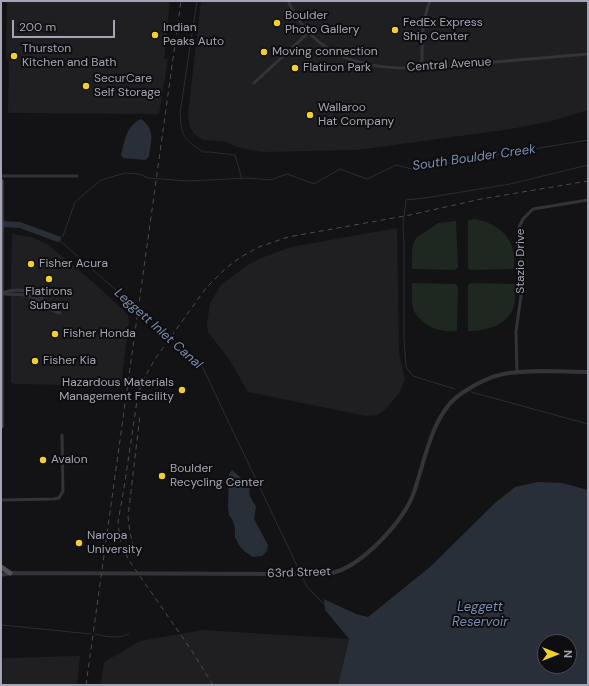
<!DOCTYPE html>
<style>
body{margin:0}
#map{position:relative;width:589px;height:686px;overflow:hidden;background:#131214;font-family:"DM Sans",sans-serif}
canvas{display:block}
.frame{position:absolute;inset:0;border:2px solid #a4a6b5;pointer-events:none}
.north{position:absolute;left:537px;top:634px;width:40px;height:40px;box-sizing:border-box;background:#0e0d0f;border:1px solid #4a4a51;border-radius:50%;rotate:90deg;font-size:11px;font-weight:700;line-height:16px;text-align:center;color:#a4a6b5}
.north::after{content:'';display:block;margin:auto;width:14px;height:18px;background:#f1cf2d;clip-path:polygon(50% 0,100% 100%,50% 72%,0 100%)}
.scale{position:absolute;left:12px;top:20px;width:103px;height:18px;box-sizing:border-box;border:2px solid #a4a6b5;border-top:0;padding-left:5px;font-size:12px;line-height:14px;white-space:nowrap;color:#a4a6b5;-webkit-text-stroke:3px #0e0d0f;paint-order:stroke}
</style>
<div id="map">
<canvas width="589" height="686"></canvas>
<div class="frame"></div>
<div class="north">N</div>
<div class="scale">200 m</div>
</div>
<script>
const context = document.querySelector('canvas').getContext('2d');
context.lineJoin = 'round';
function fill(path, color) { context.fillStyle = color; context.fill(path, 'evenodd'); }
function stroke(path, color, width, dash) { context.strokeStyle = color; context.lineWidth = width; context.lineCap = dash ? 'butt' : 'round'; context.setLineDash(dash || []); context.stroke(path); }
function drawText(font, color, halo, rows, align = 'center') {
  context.font = font + ' "DM Sans",sans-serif'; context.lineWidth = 4; context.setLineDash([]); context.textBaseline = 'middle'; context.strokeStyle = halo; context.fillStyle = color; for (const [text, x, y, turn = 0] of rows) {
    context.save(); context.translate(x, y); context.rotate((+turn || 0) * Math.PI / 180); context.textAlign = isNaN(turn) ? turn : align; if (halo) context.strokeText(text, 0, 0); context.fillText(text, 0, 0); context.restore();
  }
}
fill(new Path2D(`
 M7,1h163l-6,58h4l-9,55 -151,-1 1,-53 -3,-1z
 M201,1h387v109l-36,11 -41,8 -153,21 -97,2 -24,-5 -11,-5 -23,-2 -9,-6 -5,-9 -1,-11z
 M397,228l2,124 6,27 -5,13 -14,17 -9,6 -11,1 -118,-24 -19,-33 -21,-27 -1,-9 3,-20 11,-18 25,-19 15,-8 30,-11z
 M12,233l5,2 14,2 16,7 46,38 35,33 1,6 -8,64h-56l-50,-1 -4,-2v-97z
 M203,630l146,9 -11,46h-236l-1,-3 3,-20 36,-21z
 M80,656l-3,29h-74v-27z`), '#1f1e21');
fill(new Path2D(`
 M475,219c17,3 34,13 38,31 2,6 1,13 1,19l-44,1 -2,-2v-48z
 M456,221l2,46 -3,3 -43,-1v-18l1,-7 3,-6 22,-15z
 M412,283l43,1 3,2 -1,45c-16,2 -38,-5 -44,-23 -2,-8 -1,-17 -1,-25z
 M471,283l45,1c-1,8 0,18 -3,25 -7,17 -28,22 -45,22v-46z`), '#1f2721');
fill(new Path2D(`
 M141,119c15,11 10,22 8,38l-4,3 -22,-2 -2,-3c4,-15 5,-29 20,-36z
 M232,470l18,16c-2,10 1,12 6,20l-2,13 14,26 -1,6 -5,5 -9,1 -9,-6 -5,-6 -4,-8v-8l-2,-8 -4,-6 -1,-8 1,-33z
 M538,482l24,1 26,7v195h-250l11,-46 -24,-29 -1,-11 32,15 12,3 62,-50 65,-64 20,-16zM545,642h24v24h-24z`), '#292f38');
stroke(new Path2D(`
 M197,1l-17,112c2,25 3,25 23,39h7l25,3 7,24
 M455,389l-42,-13 -7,-9 -2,-29v-94l-1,-18 3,-26 19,-2 85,-14 78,-19
 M471,392l117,32
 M300,572l-98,-206 -144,-127 5,-3 12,-34 26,-22 24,-7 14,1 9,4 41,3 60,-3 21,2 17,-6 27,10 26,-15 27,10 29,-14 16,4 176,-29
 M302,576l5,11 18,18
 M1,625l90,9
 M95,634c12,3 23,5 34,0`), '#292f38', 1);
stroke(new Path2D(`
 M1,224l19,1 38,14`), '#292f38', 6);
stroke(new Path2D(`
 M288,1c37,81 121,69 194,62 35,-3 71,-6 106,-9
 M422,69c0,-23 -1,-46 8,-68
 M254,83l54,-50
 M1,176h76
 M2,293c25,-9 41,4 58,20
 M4,294c9,1 19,-1 28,3 10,4 16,13 27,16
 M517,373l-1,-42 5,-35 1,-26 -3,-43 4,-8 10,-10 55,-9
 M1,500l53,-1 5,-1 4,-7 -1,-56`), '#333339', 3);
stroke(new Path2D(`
 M1,575l9,-2 285,1c12,0 25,2 37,-1 30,-7 72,-52 82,-81 11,-31 18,-80 48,-99 12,-8 27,-16 41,-19 26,-5 58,-2 85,-2`), '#333339', 4);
stroke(new Path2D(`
 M1,181v245
 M1,567l9,6`), '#4f5058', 5);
stroke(new Path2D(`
 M136,556l-6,-23 -2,-16 12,-102
 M86,685l95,-684
 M213,685l-21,-34 -64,-92 -8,-20 -2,-17 6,-34 14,-94 8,-19 9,-16 51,-71 20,-20 15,-11 18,-10 29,-10 122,-22 71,-16 107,-18`), '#4c4d54', 1, [5, 4]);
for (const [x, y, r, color] of [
 [277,23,4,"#f1cf2d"],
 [395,30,4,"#f1cf2d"],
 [155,35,4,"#f1cf2d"],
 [264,52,4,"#f1cf2d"],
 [14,56,4,"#f1cf2d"],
 [295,68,4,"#f1cf2d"],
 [86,86,4,"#f1cf2d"],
 [310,115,4,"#f1cf2d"],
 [31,264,4,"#f1cf2d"],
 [49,279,4,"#f1cf2d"],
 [55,334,4,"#f1cf2d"],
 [35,361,4,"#f1cf2d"],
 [182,390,4,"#f1cf2d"],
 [43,460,4,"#f1cf2d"],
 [162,476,4,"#f1cf2d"],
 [79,543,4,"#f1cf2d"]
]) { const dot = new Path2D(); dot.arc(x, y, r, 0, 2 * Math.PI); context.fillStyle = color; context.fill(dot); stroke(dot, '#0e0d0f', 1.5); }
drawText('12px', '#a4a6b5', '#0e0d0f', [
 ["Boulder",285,16],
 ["Photo Gallery",285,30],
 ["FedEx Express",403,23],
 ["Ship Center",403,37],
 ["Indian",163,28],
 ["Peaks Auto",163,42],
 ["Thurston",22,49],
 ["Kitchen and Bath",22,63],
 ["Moving connection",272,52],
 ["Flatiron Park",303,68],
 ["SecurCare",94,79],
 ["Self Storage",94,93],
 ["Wallaroo",318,108],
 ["Hat Company",318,122],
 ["Fisher Acura",39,264],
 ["Flatirons",49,292,"center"],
 ["Subaru",49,306,"center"],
 ["Fisher Honda",63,334],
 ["Fisher Kia",43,361],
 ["Hazardous Materials",174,383,"right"],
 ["Management Facility",174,397,"right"],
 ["Avalon",51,460],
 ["Boulder",170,469],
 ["Recycling Center",170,483],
 ["Naropa",87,536],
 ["University",87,550]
], 'left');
drawText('12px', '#a4a6b5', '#0e0d0f', [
 ["Central Avenue",449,65,-4],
 ["Stazio Drive",521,261,-90],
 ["63rd Street",299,573,-2]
]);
drawText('italic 13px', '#7a8eb0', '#0e0d0f', [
 ["South Boulder Creek",474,158,-8],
 ["Leggett Inlet Canal",158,329,42],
 ["Leggett",480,608],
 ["Reservoir",480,623]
]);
</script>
